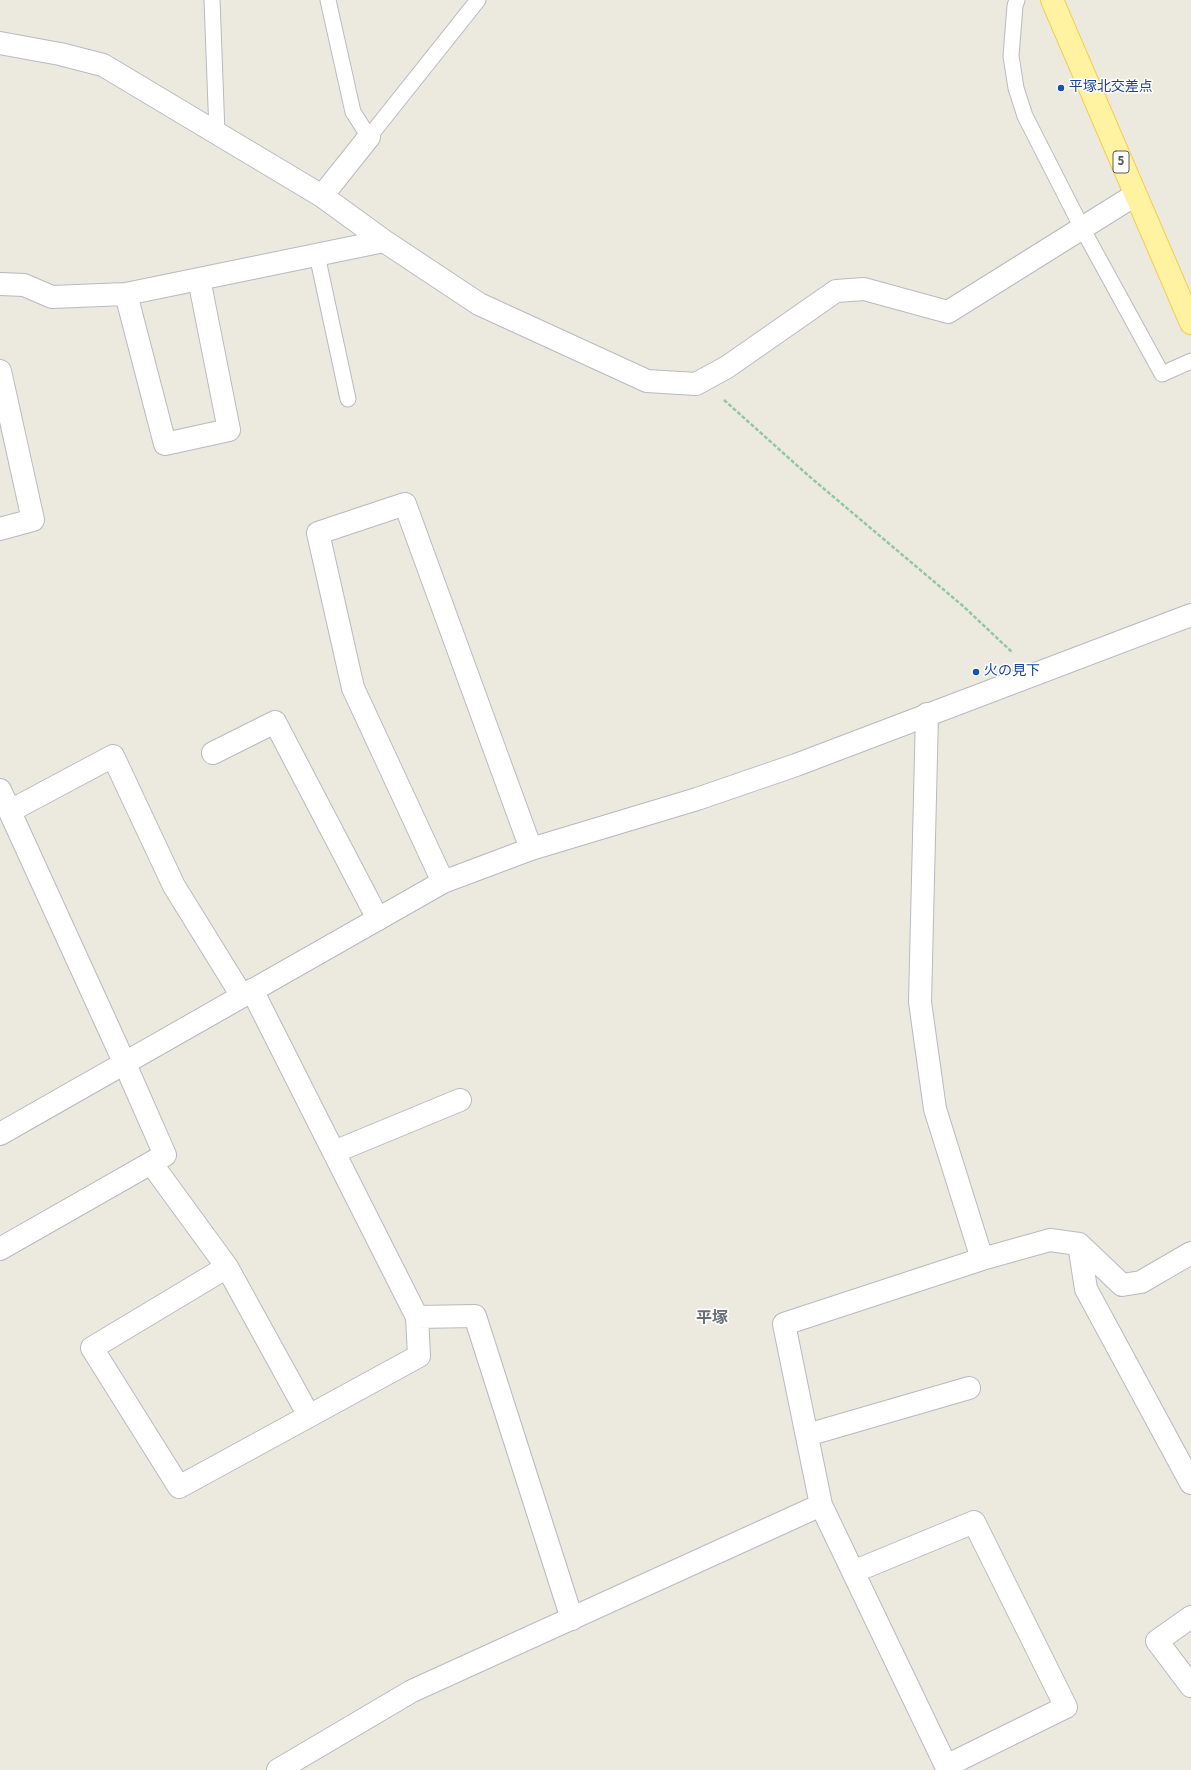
<!DOCTYPE html>
<meta charset="utf-8">
<style>
body{margin:0}
canvas{display:block;background:#eceadf}
</style>
<canvas width="1191" height="1770"></canvas>
<script>
const context = document.querySelector('canvas').getContext('2d');
context.lineJoin = 'round';
function stroke(path, color, width, dash) { context.strokeStyle = color; context.lineWidth = width; context.lineCap = dash ? 'butt' : 'round'; context.setLineDash(dash || []); context.stroke(path); }
function drawText(font, color, halo, rows, align = 'center') {
  context.font = font + ' "Source Sans 3","Noto Sans JP",sans-serif'; context.lineWidth = 3; context.setLineDash([]); context.textBaseline = 'middle'; context.strokeStyle = halo; context.fillStyle = color; for (const [text, x, y, turn = 0] of rows) {
    context.save(); context.translate(x, y); context.rotate((+turn || 0) * Math.PI / 180); context.textAlign = isNaN(turn) ? turn : align; if (halo) context.strokeText(text, 0, 0); context.fillText(text, 0, 0); context.restore();
  }
}
const lane = new Path2D(`
 M212,0l5,133
 M328,0l25,112 16,25 109,-137
 M1017,0l-2,6 -4,50 5,32 9,28 57,112 80,146 29,-13
 M317,255l31,144`);
const street = new Path2D(`
 M0,43l60,11 43,11 219,131 62,45 95,63 168,77 49,3 31,-17 109,-76 28,-2 84,23 187,-117
 M322,196l47,-59
 M0,284l24,1 28,12 74,-3 258,-53
 M126,294l39,150 64,-14 -30,-151
 M0,371l33,149 -33,9
 M927,714l-7,288 15,107 47,150
 M213,753l62,-31 103,197
 M0,790l125,274 40,91 -165,94
 M10,811l103,-55 61,130 68,110
 M443,882l-90,-194 -35,-155 87,-29 126,345
 M334,1152l126,-52
 M151,1163l76,104 82,149
 M1079,1244l7,45 105,194
 M227,1267l-135,81 87,139 240,-131 -2,-39 -165,-327
 M417,1317l58,-1 97,303
 M807,1435l162,-47
 M821,1505l127,265
 M853,1572l121,-50 92,185 -120,59
 M1191,1617l-34,24 34,45
 M278,1770l134,-79 409,-186 -37,-181 198,-65 68,-19 29,4 43,41 19,-3 50,-29`);
const secondary = new Path2D(`
 M0,1134l443,-252 88,-33 166,-50 99,-34 395,-150`);
const primary = new Path2D(`
 M1052,0l139,323`);
stroke(lane, '#b7babf', 17);
stroke(street, '#b7babf', 24);
stroke(secondary, '#b5b9bf', 24);
stroke(primary, '#f7cc4d', 24);
stroke(new Path2D(`
 M724,400l86,77 153,129 50,47`), '#92c7a2', 2.5, [4, 2]);
stroke(lane, '#fff', 15);
stroke(street, '#fff', 22);
stroke(secondary, '#fff', 22);
stroke(primary, '#fff2a1', 22);
for (const [x, y, r, color] of [
 [1061,88,4,"#1a4fb4"],
 [976,672,4,"#1a4fb4"]
]) { const dot = new Path2D(); dot.arc(x, y, r, 0, 2 * Math.PI); context.fillStyle = color; context.fill(dot); stroke(dot, '#fff', 1.5); }
for (const [x, y, w] of [
 [1121,162,16]
]) { const box = new Path2D(); box.roundRect(x - w / 2, y - 11, w, 22, 3); context.fillStyle = '#fff'; context.fill(box); stroke(box, '#585c61', 1); }
drawText('bold 13px', '#585c61', null, [
 ["5",1121,162]
]);
drawText('14px', '#164399', '#fff', [
 ["平塚北交差点",1069,88],
 ["火の見下",984,672]
], 'left');
drawText('bold 16px', '#696e73', '#fff', [
 ["平塚",712,1319]
]);
</script>
